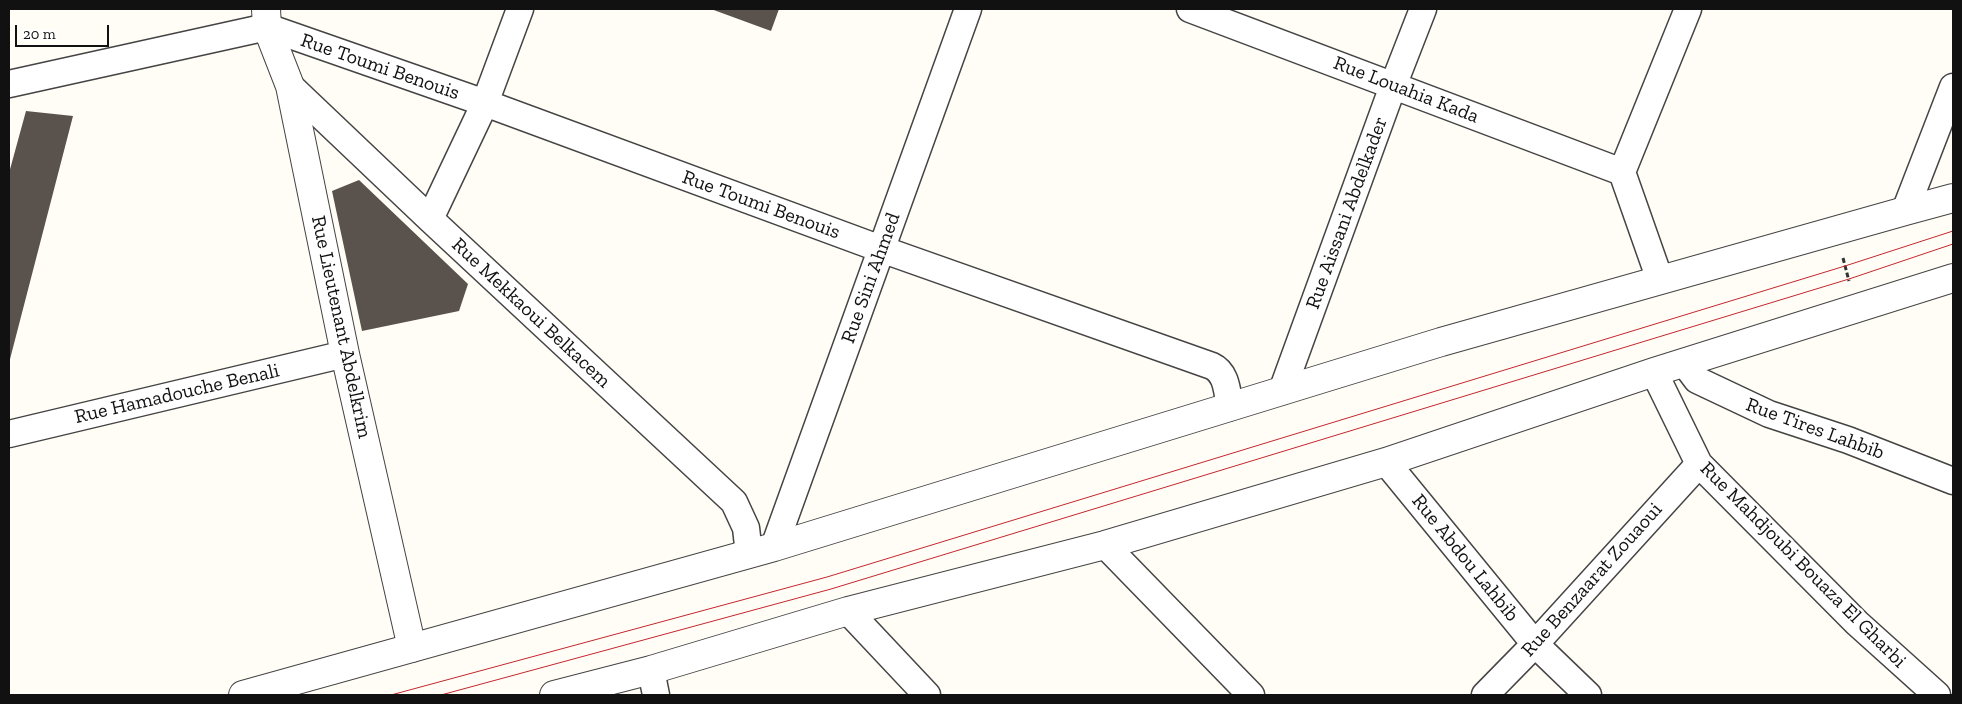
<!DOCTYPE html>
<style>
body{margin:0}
#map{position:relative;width:1962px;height:704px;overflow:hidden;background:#fffdf5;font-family:"Zilla Slab",serif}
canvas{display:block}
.frame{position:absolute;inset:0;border:10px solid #111;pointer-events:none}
.scale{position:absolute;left:15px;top:25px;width:94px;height:22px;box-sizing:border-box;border:2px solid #111;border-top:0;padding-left:6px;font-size:15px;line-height:18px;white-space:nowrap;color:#111;-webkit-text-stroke:4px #fff;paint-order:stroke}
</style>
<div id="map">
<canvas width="1962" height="704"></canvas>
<div class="frame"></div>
<div class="scale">20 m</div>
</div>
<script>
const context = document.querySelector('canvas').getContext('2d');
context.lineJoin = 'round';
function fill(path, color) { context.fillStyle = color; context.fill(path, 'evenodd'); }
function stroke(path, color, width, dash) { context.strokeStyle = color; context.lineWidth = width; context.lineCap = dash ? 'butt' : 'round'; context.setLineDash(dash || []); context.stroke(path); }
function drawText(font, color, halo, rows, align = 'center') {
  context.font = font + ' "Zilla Slab",serif'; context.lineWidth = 5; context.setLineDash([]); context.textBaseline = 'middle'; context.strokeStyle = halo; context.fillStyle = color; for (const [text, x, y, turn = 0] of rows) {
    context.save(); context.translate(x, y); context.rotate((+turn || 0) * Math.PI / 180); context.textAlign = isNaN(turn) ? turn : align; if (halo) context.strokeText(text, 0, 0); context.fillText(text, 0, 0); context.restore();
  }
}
fill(new Path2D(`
 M711,9h68l-8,22z
 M26,111l47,5 -64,247v-190z
 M359,180l109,104 -9,27 -97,20 -30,-140z`), '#5a524d');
const minor = new Path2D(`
 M1190,9l432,163
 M9,84l258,-57 218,76 396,146 331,117c15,7 15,26 18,41
 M290,86l140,133 304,283 12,26 3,26
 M1905,211l48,-124
 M430,219l55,-116 35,-94
 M1660,280l-38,-108 66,-163
 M1685,364l12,16 72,34 79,26 105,41
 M1654,372l45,92 158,159 80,72
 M1282,391l111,-305 30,-77
 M9,434l336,-80
 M1386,462l149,182 53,51
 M1105,545l146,150
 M774,547l194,-538
 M848,611l79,84
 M651,670l5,25
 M1485,695l50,-51 164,-180`);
const tertiary = new Path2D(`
 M266,9l1,18 23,59 55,268 67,294
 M243,695l531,-148 667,-205 464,-131 48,-13
 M554,695l97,-25 197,-59 257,-66 281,-83 268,-90 299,-94`);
stroke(minor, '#444', 29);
stroke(tertiary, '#444', 30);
stroke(new Path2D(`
 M1843,258l6,23`), '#333', 3, [5, 2.5]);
stroke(minor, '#fff', 26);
stroke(tertiary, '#fff', 28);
stroke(new Path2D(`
 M391,695l436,-118 1018,-311 108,-35
 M441,695l390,-106 1018,-310 104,-35`), '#c4262e', 1);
drawText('20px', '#111', '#fff', [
 ["Rue Toumi Benouis",380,67,19],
 ["Rue Louahia Kada",1406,90,21],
 ["Rue Toumi Benouis",761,205,20],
 ["Rue Aissani Abdelkader",1347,213,-70],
 ["Rue Sini Ahmed",871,278,-70],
 ["Rue Mekkaoui Belkacem",531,313,43],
 ["Rue Lieutenant Abdelkrim",341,327,78],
 ["Rue Hamadouche Benali",177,394,-13],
 ["Rue Tires Lahbib",1815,429,20],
 ["Rue Abdou Lahbib",1465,558,51],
 ["Rue Mahdjoubi Bouaza El Gharbi",1803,565,45],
 ["Rue Benzaarat Zouaoui",1592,580,-48]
]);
</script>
